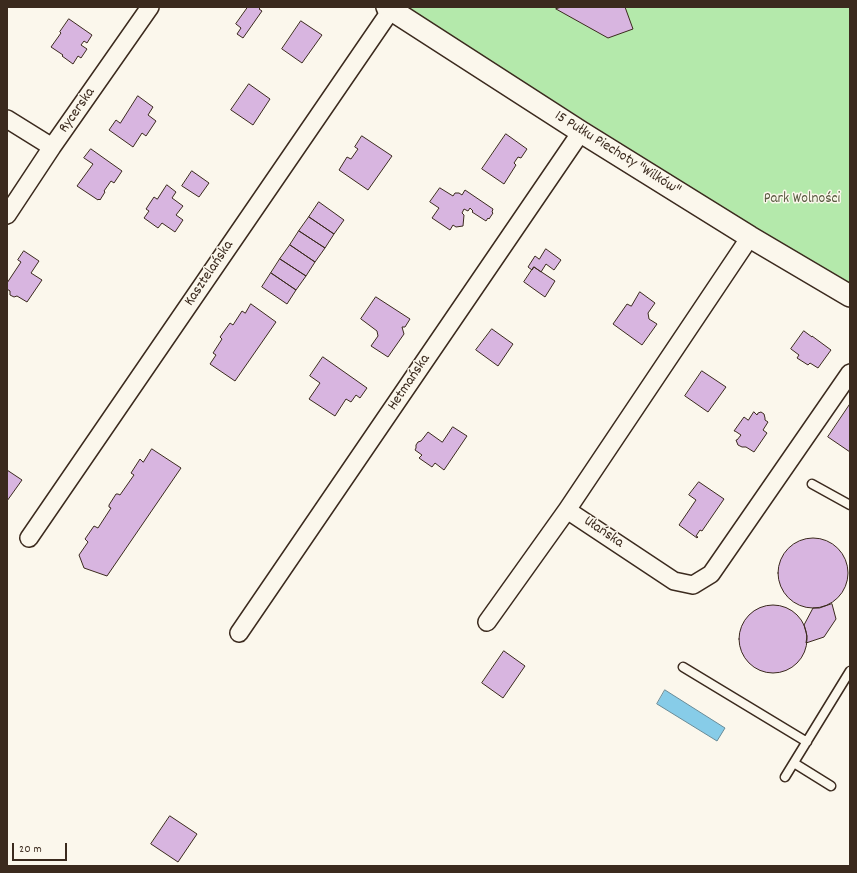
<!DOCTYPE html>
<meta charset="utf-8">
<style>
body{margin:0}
#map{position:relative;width:857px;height:873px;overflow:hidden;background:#fbf7ec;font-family:Dekko,sans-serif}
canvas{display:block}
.frame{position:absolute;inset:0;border:8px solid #3b2a1e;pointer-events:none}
.scale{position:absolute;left:12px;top:843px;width:55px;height:18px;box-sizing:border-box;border:2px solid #3b2a1e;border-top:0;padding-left:5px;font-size:12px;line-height:14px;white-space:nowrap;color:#3b2a1e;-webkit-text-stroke:3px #fbf7ec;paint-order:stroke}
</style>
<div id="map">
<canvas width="857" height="873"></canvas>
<div class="frame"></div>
<div class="scale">20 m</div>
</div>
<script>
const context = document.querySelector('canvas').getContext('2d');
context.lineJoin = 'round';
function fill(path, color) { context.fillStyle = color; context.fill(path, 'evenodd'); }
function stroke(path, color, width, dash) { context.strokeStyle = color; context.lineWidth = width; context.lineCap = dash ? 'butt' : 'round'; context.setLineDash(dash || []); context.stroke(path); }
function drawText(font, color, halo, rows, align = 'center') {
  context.font = font + ' Dekko,sans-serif'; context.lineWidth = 3; context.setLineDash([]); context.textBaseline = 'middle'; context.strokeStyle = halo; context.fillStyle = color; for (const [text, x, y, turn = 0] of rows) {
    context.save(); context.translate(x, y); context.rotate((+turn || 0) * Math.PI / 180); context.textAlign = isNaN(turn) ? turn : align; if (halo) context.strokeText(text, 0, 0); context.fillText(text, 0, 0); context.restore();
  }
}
fill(new Path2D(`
 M405,7h445v280h-1z`), '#b4e9ab');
const water = new Path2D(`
 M665,690l60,38 -8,13 -60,-37z`);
fill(water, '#87cce8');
stroke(water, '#698b97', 1);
const building = new Path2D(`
 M248,7h13l-2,2 3,2 -19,27 -6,-4 4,-6 -5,-4z
 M562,7h63l8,22 -25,9 -52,-29z
 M69,19l23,16 -5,8 -3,-2 -3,4 6,4 -6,9 -3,-2 -5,8 -11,-8 1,-1 -12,-8 10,-14 -1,-1z
 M301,21l21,14 -20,28 -20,-14z
 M249,84l21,15 -17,26 -22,-15z
 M138,96l15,11 -5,8 8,6 -10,15 -4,-3 -9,14 -24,-17 7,-10 4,3z
 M506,134l21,15 -6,9 -3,-1 -4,6 2,2 -12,19 -22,-15z
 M362,136l30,20 -24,34 -29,-20 8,-13 4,2 7,-10 -3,-2z
 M91,149l31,22 -8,12 -3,-2 -7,10 1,1 -5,8 -1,-1 -1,1 -21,-14 16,-22 -9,-6z
 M192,171l17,12 -10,14 -17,-11z
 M167,185l9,7 -4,6 11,8 -7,9 7,5 -8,12 -13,-9 -4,5 -14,-10 5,-7 -3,-2 8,-12 3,2z
 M440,188l13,8 2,-3h4l3,2 3,-5 28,19 -1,3 1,1 -4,6 -1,-1 -2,3 -14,-9 1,-1 -3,-3 -2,3 -4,-2 -2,4 2,2 -1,11 -7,1 -3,-2 -3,5 -18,-12 7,-10 -9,-6z
 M319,202l25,18 -10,14 -25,-17z
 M309,217l25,17 -9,14 -26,-17z
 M299,231l26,17 -10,14 -25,-17z
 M290,245l25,17 -9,14 -26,-17z
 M546,249l15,11 -7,10 -8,-6 -5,8 -7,-5 -2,3 -4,-3 7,-11 4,3z
 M24,251l15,10 -8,12 11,7 -15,22 -10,-6 -3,1 -4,-2v-4l-3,-2v-6l14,-21 -3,-2z
 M280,259l26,17 -10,14 -25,-17z
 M534,267l21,14 -10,16 -21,-15z
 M271,273l25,17 -9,14 -25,-17z
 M640,292l15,11 -7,10 1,6 8,5 -15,21 -29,-21 14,-20 4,2z
 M376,297l34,22 -5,8h-3l2,7 -16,23 -17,-11 7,-10 -1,-5 -16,-12z
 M251,304l25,18 -41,59 -25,-17 6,-9 -3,-2 9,-14 -2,-2 10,-14 3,2 9,-14 3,2z
 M492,329l21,15 -15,22 -22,-16z
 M804,331l8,6v-1l19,14 -13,18 -8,-5 -2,2 -11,-7 2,-3 -8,-6z
 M323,357l44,31 -7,10 -4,-3 -5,7 -5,-3 -11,17 -26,-17 11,-16 -10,-7z
 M702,371l24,16 -18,25 -23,-16z
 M850,404v48l-22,-15z
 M754,412l3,3 1,-2 3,-1 3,2 1,4v2l3,2 -5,8 4,3 -13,19 -8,-5h-4l-4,-2 -2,-5h1l4,-5 -6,-4h-1l10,-14 4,3z
 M453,427l14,9 -23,34 -9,-7 -3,4 -13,-9 3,-3 -7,-5 1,-2v-3l2,-3 3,-1 7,-9 14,10z
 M152,449l29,19 -74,108 -23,-8 -5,-13 9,-13 -3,-3 9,-13 4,2 13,-20 -2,-1v-2l7,-11h2l2,1 14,-20 -3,-2 9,-14 3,3z
 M7,470l15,10 -15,21z
 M699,482l25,17 -22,32 -2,-1 -4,6 2,1 -1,1 -18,-13 17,-25 -7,-5z
 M778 573a35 35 0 1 1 70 0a35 35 0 1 1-70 0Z
 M832,604l4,15 -12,18 -18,6 1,-7 -3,-11 9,-17h6z
 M739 639a34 34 0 1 1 68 0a34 34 0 1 1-68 0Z
 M504,651l21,15 -22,32 -21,-15z
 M170,816l27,18 -19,28 -27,-18z`);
fill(building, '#d8b5e0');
stroke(building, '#3b2a1e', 1);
const service = new Path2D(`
 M812,484l38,21
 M683,667l124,75
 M794,763l37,23
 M785,777l65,-106`);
const minor = new Path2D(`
 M7,119l45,28
 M7,215l45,-68 98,-140
 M750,237l-183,273 107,71 19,4 18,-11 139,-201
 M29,538l362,-528
 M487,622l80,-112
 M239,633l342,-501`);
const tertiary = new Path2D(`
 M387,7l194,125 169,105 100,59`);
stroke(service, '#3b2a1e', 11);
stroke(minor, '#3b2a1e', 20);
stroke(tertiary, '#3b2a1e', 24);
stroke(service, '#fbf7ec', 8);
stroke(minor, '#fbf7ec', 17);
stroke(tertiary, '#fbf7ec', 21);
drawText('15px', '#3b2a1e', '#fbf7ec', [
 ["Rycerska",78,111,-55],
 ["15 Pułku Piechoty \"Wilków\"",617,154,32],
 ["Kasztelańska",210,274,-56],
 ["Hetmańska",410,383,-56],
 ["Ułańska",603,533,34]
]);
drawText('15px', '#595a41', '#fbf7ec', [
 ["Park Wolności",802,200]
]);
</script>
